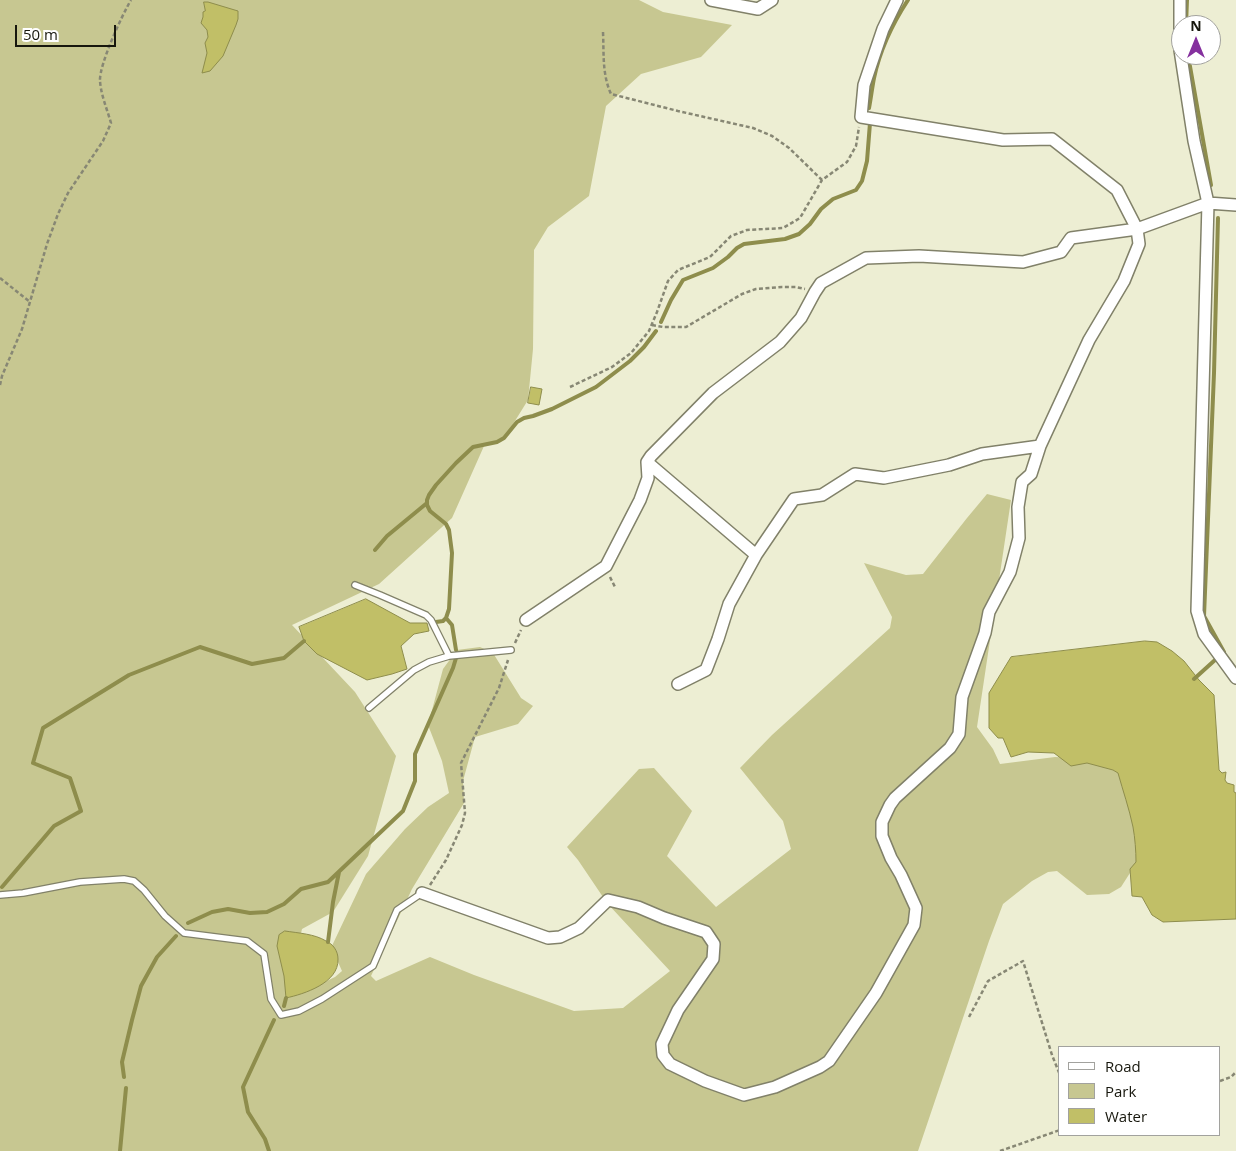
<!DOCTYPE html>
<style>
body{margin:0}
#map{position:relative;width:1236px;height:1151px;overflow:hidden;background:#edeed3;font-family:"Open Sans",sans-serif}
canvas{display:block}
.legend{position:absolute;left:1058px;top:1046px;width:162px;height:90px;box-sizing:border-box;background:#fff;border:1px solid #a2a29e;margin:0;padding:6px 9px;list-style:none;font-size:15px;color:#17170d}
.legend li{display:flex;align-items:center;gap:10px;height:25px}
.legend b{width:25px;border:1px solid #a2a29e}
.north{position:absolute;left:1171px;top:15px;width:50px;height:50px;box-sizing:border-box;background:#fff;border:1px solid #a2a29e;border-radius:50%;rotate:0deg;font-size:14px;font-weight:700;line-height:20px;text-align:center;color:#17170d}
.north::after{content:'';display:block;margin:auto;width:18px;height:22px;background:#85309e;clip-path:polygon(50% 0,100% 100%,50% 72%,0 100%)}
.scale{position:absolute;left:15px;top:25px;width:101px;height:22px;box-sizing:border-box;border:2px solid #17170d;border-top:0;padding-left:6px;font-size:15px;line-height:18px;white-space:nowrap;color:#17170d;-webkit-text-stroke:4px #fff;paint-order:stroke}
</style>
<div id="map">
<canvas width="1236" height="1151"></canvas>
<ul class="legend">
<li><b style="height:6px;background:#fff"></b>Road</li>
<li><b style="height:14px;background:#c7c791"></b>Park</li>
<li><b style="height:14px;background:#c1bf67"></b>Water</li>
</ul>
<div class="north">N</div>
<div class="scale">50 m</div>
</div>
<script>
const context = document.querySelector('canvas').getContext('2d');
context.lineJoin = 'round';
function fill(path, color) { context.fillStyle = color; context.fill(path, 'evenodd'); }
function stroke(path, color, width, dash) { context.strokeStyle = color; context.lineWidth = width; context.lineCap = dash ? 'butt' : 'round'; context.setLineDash(dash || []); context.stroke(path); }
fill(new Path2D(`
 M0,0h639l24,12 69,13 -31,32 -60,17 -35,32 -17,90 -41,31 -14,23 -1,99 -5,51 -23,37 -21,9 -32,72 -73,66 -87,41 63,67 41,64 -28,100 -35,56 -31,17 -6,26 18,32 21,-10 7,-6 -4,-9 -8,-12 36,-76 39,-45 23,-22 21,-14 -7,-32 -14,-36 15,-56 14,-19 23,-3 13,6 28,45 12,8 -15,18 -43,13 -12,44 1,22 -52,86 -41,87 5,5 54,-24 44,18 100,36 49,-3 47,-37 -63,-68 -29,-43 -11,-13 72,-78 15,-1 38,43 -25,45 49,51 75,-58 -8,-28 -43,-53 32,-33 118,-107 2,-11 -28,-54 42,12 17,-1 44,-56 20,-24 24,6 -34,227 16,22 7,15 55,-7 22,1 42,14 16,56 2,34 -16,25 -12,7 -22,1 -30,-24 -9,1 -16,9 -29,23 -14,37 -71,210h-918z`), '#c7c791');
const water = new Path2D(`
 M204,2h4l30,9v8l-2,6 -13,31 -13,15 -8,2 5,-20 -2,-10 3,-6 -1,-7 -6,-7 2,-6v-5l2,-1z
 M531,387l11,2 -3,16 -11,-2z
 M366,599l44,24h17l2,8 -15,3 -13,12 6,23 -15,5 -25,6 -50,-26 -13,-13 -5,-14z
 M1145,641l12,1 15,9 12,10 15,19 15,15 5,75 3,3 4,-1 -1,8 2,3 7,2v7l2,1v126l-73,3 -11,-7 -10,-18 -10,-1 -2,-27 6,-7c0,-11 -1,-24 -3,-35 -4,-19 -10,-36 -15,-54l-5,-3 -26,-7 -16,3 -17,-13 -26,-1 -17,5 -8,-19h-5l-9,-10v-35l22,-36z
 M285,931c13,2 30,3 41,10 7,3 12,10 12,18 1,24 -34,35 -52,39l-2,-22 -7,-30 2,-11z`);
fill(water, '#c1bf67');
stroke(water, '#8e8d4c', 1);
stroke(new Path2D(`
 M1186,25l1,-25
 M1188,55l23,130
 M869,108c2,-10 3,-20 5,-30 6,-28 19,-55 34,-78
 M1218,218l-4,155 -10,243 20,36
 M661,322l10,-22 12,-20 30,-12 15,-11 9,-9 7,-4 41,-5 14,-5 11,-10 11,-15 12,-10 23,-9 6,-9 5,-20 3,-38
 M375,550l12,-14 40,-33
 M446,618l6,7 4,25
 M436,622l7,-1 3,-3 3,-9 3,-56 -3,-23 -3,-6 -16,-13 -3,-6v-5l2,-5 7,-10 20,-22 17,-16 24,-5 7,-4 13,-16 7,-4 9,-2 19,-7 44,-22 34,-26 14,-14 12,-16
 M1194,679l21,-19
 M2,887l52,-61 27,-15 -11,-33 -37,-15 10,-35 86,-53 71,-28 52,17 32,-6 20,-17
 M188,923l24,-11 16,-3 22,4 17,-1 17,-8 17,-15 27,-7 39,-37 36,-34 12,-30v-27l38,-86 3,-10
 M328,942l5,-40 6,-30
 M284,1006l2,-8
 M124,1077l-2,-15 10,-42 9,-34 16,-29 19,-21
 M120,1151l6,-63
 M269,1151l-4,-12 -17,-27 -5,-25 31,-67`), '#8e8d4c', 4);
const service = new Path2D(`
 M355,585l25,10 46,20 5,5 18,36 62,-6
 M369,708l45,-38 15,-8 20,-6
 M0,895l23,-2 57,-11 44,-3 10,2 10,9 21,26 19,17 63,8 17,13 7,45 10,16 18,-4 23,-12 51,-33 24,-56 25,-17`);
const minor = new Path2D(`
 M711,0l47,9 14,-9
 M1180,0v50l14,91 14,62 -11,408 7,23 32,44
 M647,462l109,93
 M526,620l80,-54 34,-66 8,-22 -1,-16 4,-6 62,-63 67,-51 21,-24 14,-26 6,-9 45,-25 53,-2 104,6 38,-10 10,-14 66,-9 71,-26 28,2
 M678,684l28,-14 12,-31 11,-35 27,-49 38,-56 28,-4 33,-21 29,4 65,-13 33,-11 58,-8
 M422,893l126,45 12,-1 19,-9 29,-28 30,7 26,11 42,14 8,12 -1,15 -35,51 -16,34 1,11 7,9 35,17 39,14 31,-8 45,-20 9,-6 47,-68 38,-68 2,-17 -15,-33 -10,-17 -9,-22v-14l8,-17 5,-7 55,-50 9,-14 3,-37 23,-64 4,-21 21,-40 9,-34 -1,-31 4,-25 9,-8 9,-28 49,-106 35,-59 15,-37 -2,-15 -20,-39 -65,-51 -49,1 -142,-23 3,-32 19,-56 14,-29`);
stroke(service, '#818169', 8);
stroke(minor, '#818169', 14);
stroke(new Path2D(`
 M603,32c1,22 -1,42 8,62l67,17 75,17 19,8 17,12 33,32
 M0,278l30,24
 M652,325l11,2h23l56,-33 14,-5 26,-2h14l9,2
 M0,385l2,-9 20,-47 25,-85 11,-30 10,-21 35,-52 8,-18c-4,-14 -10,-28 -11,-42 -1,-16 22,-66 31,-81
 M570,387l42,-20 19,-14 18,-22 8,-19 11,-31 10,-11 32,-13 21,-21 16,-6 36,-2 17,-10 22,-38 25,-18 9,-16 3,-19
 M610,577l5,10
 M515,643l6,-13
 M430,885l16,-25 16,-35 3,-12 -4,-50 38,-75 9,-28
 M969,1017l19,-36 35,-20 29,94 8,20
 M1220,1081l11,-4 5,-5
 M1000,1151l60,-21`), '#878774', 2.5, [4, 2.5]);
stroke(service, '#fff', 5.5);
stroke(minor, '#fff', 11);
</script>
